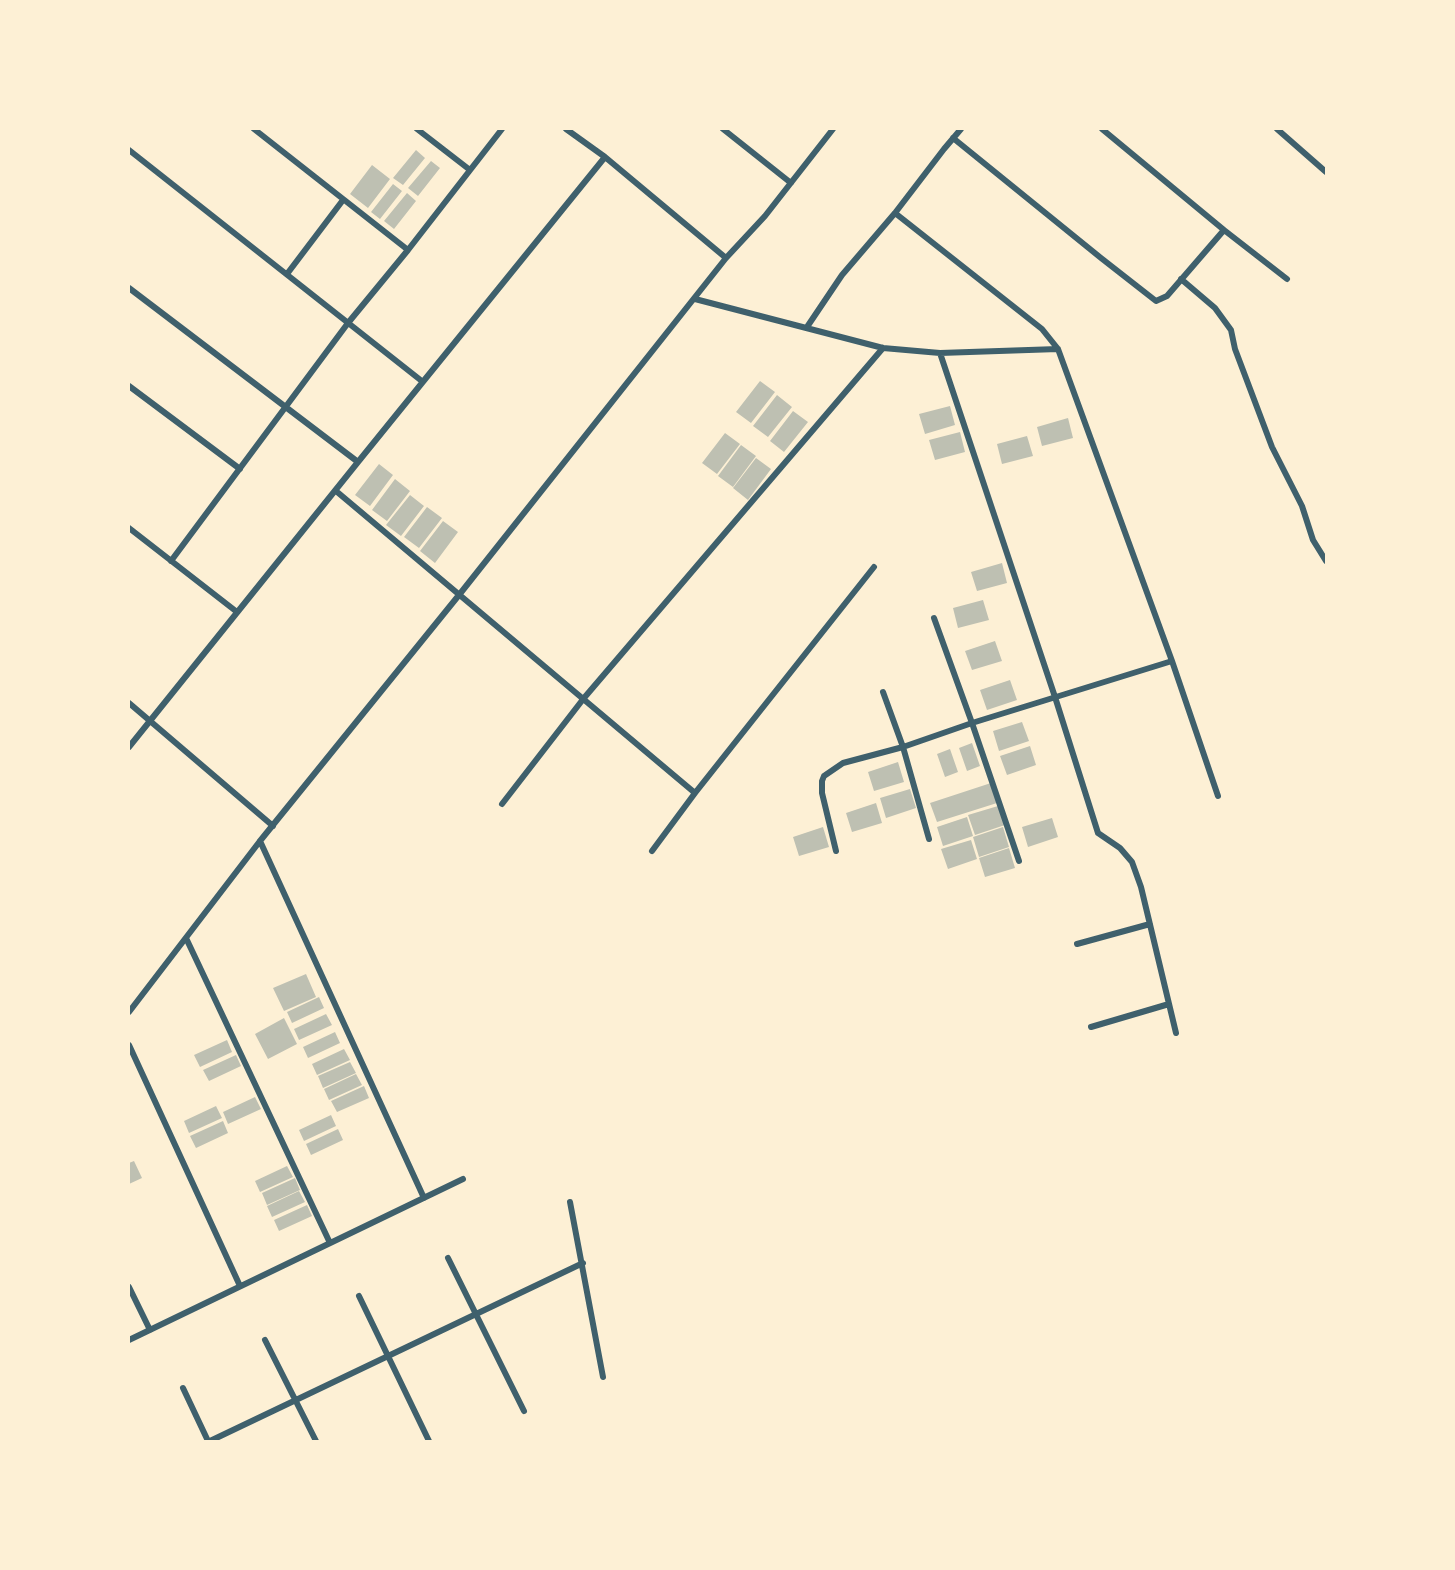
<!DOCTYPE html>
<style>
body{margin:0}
#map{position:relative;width:1455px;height:1570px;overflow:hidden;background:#fdf0d5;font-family:"Archivo Narrow",sans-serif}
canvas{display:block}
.frame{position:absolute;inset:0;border:130px solid #fdf0d5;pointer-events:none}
</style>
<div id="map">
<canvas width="1455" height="1570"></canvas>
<div class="frame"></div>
</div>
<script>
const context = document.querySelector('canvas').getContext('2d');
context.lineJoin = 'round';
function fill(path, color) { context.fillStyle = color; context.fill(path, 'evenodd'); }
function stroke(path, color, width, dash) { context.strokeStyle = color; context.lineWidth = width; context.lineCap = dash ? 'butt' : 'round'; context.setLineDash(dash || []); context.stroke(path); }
fill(new Path2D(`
 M416,150l9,8 -22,27 -10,-7z
 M431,161l9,7 -22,28 -10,-8z
 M372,165l18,14 -22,29 -18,-14z
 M393,184l9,7 -22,28 -9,-7z
 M407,193l9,8 -22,28 -10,-8z
 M760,381l15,11 -24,31 -15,-11z
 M777,395l15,12 -24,30 -15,-11z
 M950,406l5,19 -30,9 -6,-20z
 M793,411l15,11 -24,30 -14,-11z
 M1068,418l5,20 -31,8 -5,-19z
 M960,432l5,20 -30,8 -6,-20z
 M725,433l15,11 -23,30 -15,-11z
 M1027,436l6,20 -31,8 -5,-20z
 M741,445l15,11 -23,31 -15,-11z
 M756,458l15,11 -23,31 -15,-12z
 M379,464l14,11 -23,31 -15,-11z
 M395,479l15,12 -23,30 -15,-11z
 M410,495l14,11 -23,30 -15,-11z
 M427,507l15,11 -23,30 -15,-11z
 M443,521l15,11 -23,31 -15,-12z
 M1002,563l5,20 -30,8 -6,-19z
 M983,600l6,20 -31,8 -5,-20z
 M995,641l7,20 -30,9 -7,-19z
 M1010,680l7,20 -30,10 -7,-20z
 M1022,722l7,19 -30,10 -6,-20z
 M972,743l8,23 -13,5 -8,-23z
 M1030,746l6,19 -29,10 -7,-19z
 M950,749l8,23 -13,5 -8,-23z
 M898,762l6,20 -30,9 -6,-19z
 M991,783l6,20 -60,19 -7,-19z
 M910,789l6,19 -30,10 -6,-20z
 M876,803l6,20 -30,9 -6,-19z
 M998,806l7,19 -30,10 -7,-20z
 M967,817l6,19 -30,10 -6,-19z
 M1052,818l6,19 -30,10 -6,-20z
 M823,827l6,20 -30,9 -6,-19z
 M1003,827l6,20 -30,10 -6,-20z
 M971,840l6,19 -29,10 -7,-20z
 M1009,848l6,20 -30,9 -6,-19z
 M306,974l10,23 -32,14 -11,-23z
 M319,997l5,11 -32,15 -5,-11z
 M326,1014l6,11 -33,15 -5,-11z
 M284,1018l13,26 -29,15 -13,-25z
 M335,1032l5,11 -32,15 -5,-11z
 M227,1040l5,12 -32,15 -6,-12z
 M344,1049l6,11 -33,15 -5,-11z
 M236,1055l5,11 -32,15 -6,-11z
 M350,1062l6,11 -33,15 -5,-12z
 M356,1074l6,11 -33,15 -5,-11z
 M364,1086l5,12 -32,14 -6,-11z
 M255,1097l6,12 -33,15 -5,-12z
 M216,1106l6,12 -33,15 -5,-12z
 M331,1115l5,11 -32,15 -5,-11z
 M223,1121l5,12 -32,15 -6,-12z
 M338,1129l5,11 -32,15 -5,-11z
 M134,1161l8,17 -13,6v-21z
 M287,1166l6,11 -33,15 -5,-11z
 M295,1178l5,12 -33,15 -5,-12z
 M299,1191l6,11 -33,15 -5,-11z
 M307,1205l5,11 -33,15 -5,-11z`), '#bec0b2');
stroke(new Path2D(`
 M254,129l154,121 94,-121
 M417,129l53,41
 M566,129l39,28 121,101
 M723,129l68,54
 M1102,129l122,101 63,49
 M1277,129l49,43
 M953,138l148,120 55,43 11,-5 57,-66
 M129,150l294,232
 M895,213l147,116 16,20 114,312 46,135
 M287,274l56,-74
 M1181,279l34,29 16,22 4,19 37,98 30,59 11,34 13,21
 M129,288l229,174
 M695,299l188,49 57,5 118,-4
 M807,327l35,-52 53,-62 49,-64 17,-20
 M940,353l115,344 43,136 22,15 12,14 9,25 35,146
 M129,386l111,83
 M336,491l359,302
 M129,528l108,84
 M171,561l177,-238 60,-73
 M934,618l38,105 47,138
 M883,692l20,55 26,92
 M129,703l144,123
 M129,747l229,-285 247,-305
 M502,804l82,-106 299,-350
 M260,841l164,357
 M652,851l43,-58 179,-226
 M836,851l-14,-58v-12l2,-5 19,-13 60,-16 69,-24 200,-62
 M186,938l144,305
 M1077,944l73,-20
 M129,1012l131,-171 199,-246 267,-337 39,-42 68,-87
 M1091,1027l78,-23
 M129,1045l111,241
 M570,1202l33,175
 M448,1258l76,153
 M129,1287l21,43
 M359,1296l70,145
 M129,1340l334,-161
 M265,1340l51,101
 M183,1388l25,53
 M210,1441l373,-178`), '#3f606c', 6);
</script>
